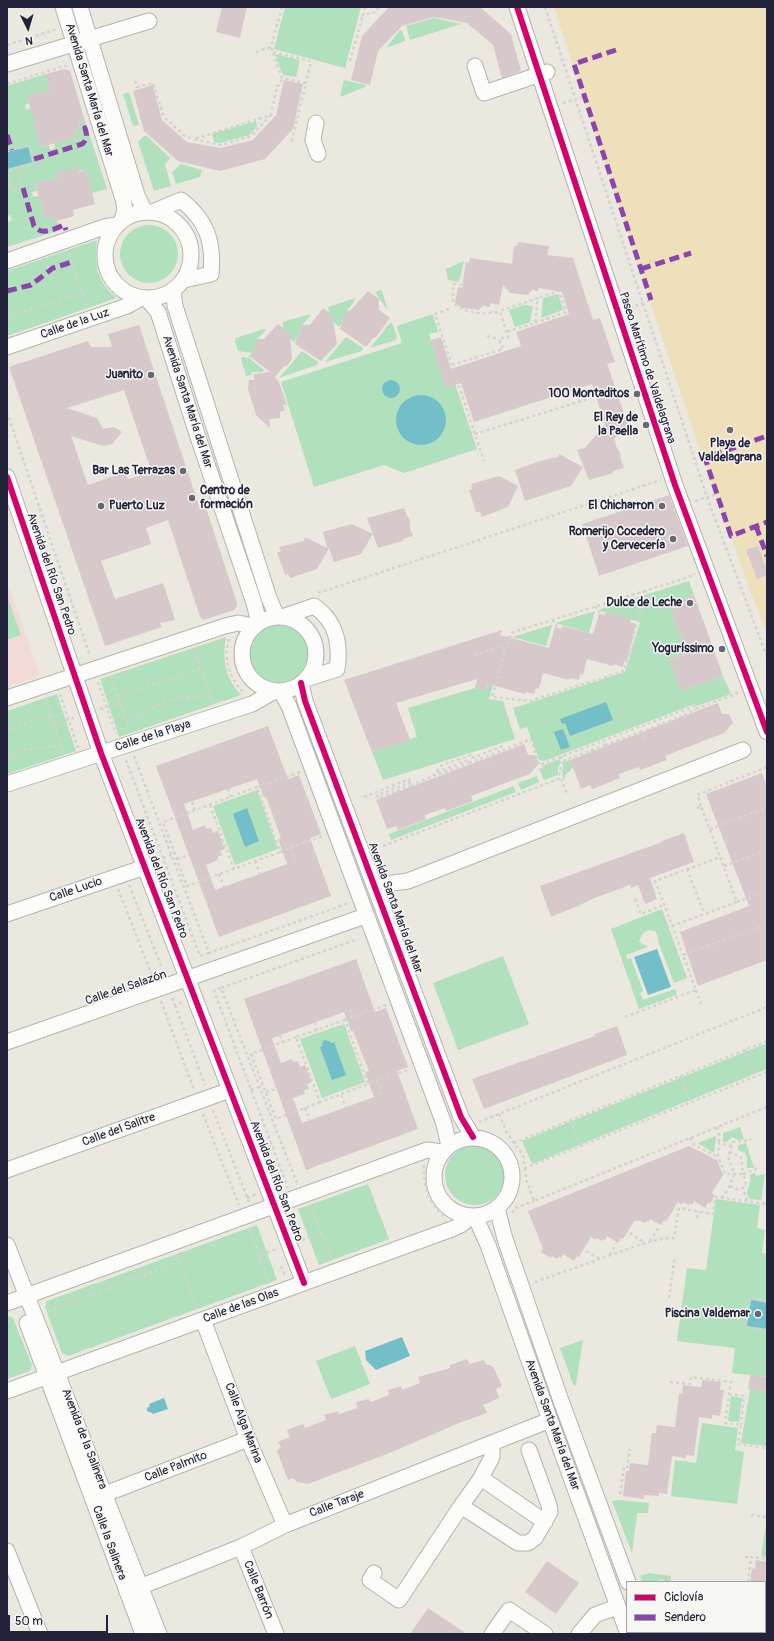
<!DOCTYPE html>
<meta charset="utf-8">
<style>
body{margin:0}
#map{position:relative;width:774px;height:1641px;overflow:hidden;background:#ebe8df;font-family:Pangolin,sans-serif}
canvas{display:block}
.frame{position:absolute;inset:0;border:8px solid #22223b;pointer-events:none}
.legend{position:absolute;left:626px;top:1581px;width:140px;height:52px;box-sizing:border-box;background:#f6f6f2;border:1px solid #a1a1a9;margin:0;padding:5px 7px;list-style:none;font-size:12px;color:#22223b}
.legend li{display:flex;align-items:center;gap:8px;height:20px}
.legend b{width:20px;border:1px solid #a1a1a9}
.north{position:absolute;left:8px;top:8px;width:40px;height:40px;-webkit-text-stroke:3px #f6f6f2;paint-order:stroke;rotate:175deg;font-size:11px;font-weight:700;line-height:16px;text-align:center;color:#22223b}
.north::after{content:'';display:block;margin:auto;width:14px;height:18px;background:#22223b;clip-path:polygon(50% 0,100% 100%,50% 72%,0 100%)}
.scale{position:absolute;left:8px;top:1615px;width:100px;height:18px;box-sizing:border-box;border:2px solid #22223b;border-top:0;padding-left:5px;font-size:12px;line-height:14px;white-space:nowrap;color:#22223b;-webkit-text-stroke:3px #f6f6f2;paint-order:stroke}
</style>
<div id="map">
<canvas width="774" height="1641"></canvas>
<div class="frame"></div>
<ul class="legend">
<li><b style="height:5px;background:#d6006c"></b>Ciclovía</li>
<li><b style="height:5px;background:#8e44ad"></b>Sendero</li>
</ul>
<div class="north">N</div>
<div class="scale">50 m</div>
</div>
<script>
const context = document.querySelector('canvas').getContext('2d');
context.lineJoin = 'round';
function fill(path, color) { context.fillStyle = color; context.fill(path, 'evenodd'); }
function stroke(path, color, width, dash) { context.strokeStyle = color; context.lineWidth = width; context.lineCap = dash ? 'butt' : 'round'; context.setLineDash(dash || []); context.stroke(path); }
function drawText(font, color, halo, rows, align = 'center') {
  context.font = font + ' Pangolin,sans-serif'; context.lineWidth = 3; context.setLineDash([]); context.textBaseline = 'middle'; context.strokeStyle = halo; context.fillStyle = color; for (const [text, x, y, turn = 0] of rows) {
    context.save(); context.translate(x, y); context.rotate((+turn || 0) * Math.PI / 180); context.textAlign = isNaN(turn) ? turn : align; if (halo) context.strokeText(text, 0, 0); context.fillText(text, 0, 0); context.restore();
  }
}
fill(new Path2D(`
 M7,581l33,95 -33,11z`), '#f2dad7');
fill(new Path2D(`
 M285,7h76l-16,61 -71,-19z
 M434,18l27,6 -51,16 -4,-14z
 M400,30h2l3,11 -19,7z
 M275,54l25,6 -4,17 -13,-2z
 M46,74l4,16 -23,6 2,7 -4,2 1,5 5,-2 10,39 8,-2 1,5 5,-2 -1,-5 22,-6 -2,-7 5,-1 -1,-6 7,-2 22,68 -15,4 -6,-23 -29,3 1,5 -23,5 2,8 -5,1 1,5 6,-1 6,22 6,-1 2,5 4,-2 3,10 -53,17v-18l1,-1 -1,-6 5,-2 -2,-5 -3,1v-130z
 M344,80l22,5 -1,2 -25,10z
 M129,92l10,33 -6,1 -10,-32z
 M256,121l1,6 -8,8 -29,8 -6,-1 -2,-8z
 M144,136h3l23,22 -5,6 6,22 -17,5 -16,-49z
 M181,164l21,6 -2,7 -24,7 -4,-12z
 M120 254a29 29 0 1 1 58 0a29 29 0 1 1-58 0Z
 M97,240c-3,25 0,42 20,58l-110,38v-65z
 M464,261l-5,21 -11,-2 -2,-11z
 M380,290l2,1 5,17h-1l-11,-16z
 M558,294l5,16 -22,8 2,-20z
 M355,298c-1,6 -4,7 -7,11 -4,6 -4,13 -9,18l-8,-7 -3,-13z
 M524,305l9,1 -3,16 -15,5 -6,-17z
 M310,314v2l-8,9 -5,13 -3,4 -8,-7 1,-4 -4,-3v-6z
 M433,314l5,18 -9,2 17,53 9,-3 22,65 -73,24 -20,-8 -70,22 -33,-105 121,-39 -5,-17z
 M390,323h2l5,14 -1,3 -26,8z
 M264,329l2,1 -9,9 -5,14 -14,-2 -3,-10 1,-3z
 M346,337l17,11 -1,3 -37,11z
 M302,351l16,11 -1,3 -38,13z
 M242,357l7,1 15,12 -1,2h-11v3l-6,1 -5,-17z
 M689,581l5,14 -25,9 18,49 -18,6 12,32 42,-15 8,18 -34,12 -2,-2 -151,57 -5,-1 -12,-33 -7,2 -7,-21 112,-36 15,-50 -42,-12z
 M7,596l14,39 -14,5z
 M595,611l-6,22 -34,-10z
 M248 653a30 30 0 1 1 60 0a30 30 0 1 1-60 0Z
 M552,625l-6,21 -34,-9z
 M226,637c-4,22 -1,41 15,58l-122,42 -19,-58z
 M502,653l-13,46 14,2 12,38 -132,41 -11,-28 45,-15 -9,-29 67,-20 12,3 2,-11z
 M57,694l19,57 -69,23v-63z
 M560,759l1,3 -3,6v7l-14,5 -5,-11 4,-1 -1,-2z
 M570,760l3,8 -8,7 -1,6 -2,-9 2,-10z
 M537,776l2,6 -18,8 -3,-7z
 M514,786l2,6 -125,48 -2,-6z
 M257,790l21,59 -43,16 -22,-59z
 M662,909l25,69 -13,5 -16,-42v-5l-3,-5c-10,-3 -14,3 -16,11l9,5 -22,8 1,4 4,-1 12,33 -3,2 3,7 32,-11 2,6 -38,14 -28,-80z
 M503,956l26,68 -71,26 -25,-67z
 M344,1024l21,58 -43,16 -22,-59z
 M765,1044l2,4v21l-235,95 -10,-23z
 M740,1127l4,12 -6,1 -6,-3 -5,5h-4v-9z
 M716,1136l-2,17 -16,-10z
 M746,1143l8,25h-7v-10l-2,-5 -7,-3v-5z
 M445 1175a30 30 0 1 1 60 0a30 30 0 1 1-60 0Z
 M755,1173l1,3 9,-2 -4,26 -12,-1 -2,-6 3,-11v-7z
 M368,1184l21,55 -70,26 -21,-56z
 M716,1199l44,6 -3,23 8,2 -3,23 5,1v123l-35,-4 3,-25 -58,-7 10,-73 19,2z
 M257,1225l20,55 -209,76 -6,-3 -17,-46 2,-6z
 M7,1315l6,3 19,47 -2,6 -23,8z
 M583,1340l-7,44 -1,2 -2,-2 -13,-36z
 M355,1346l15,38 -39,15 -15,-38z
 M750,1389l17,2v55l-26,-3z
 M731,1396l11,2 -3,24 -11,-1z
 M702,1423l36,5 -3,22 9,2 -7,52 -66,-8 4,-36 21,3z
 M618,1500l31,3 -1,10h-11l-5,40 -20,-52z
 M767,1519v38l-6,-1z
 M649,1573l22,3v6h-7l-1,-3 -9,3h-12l-2,-6z`), '#b0e0bc');
fill(new Path2D(`
 M554,7h213v628c-78,-207 -144,-418 -213,-628z`), '#ede0bb');
fill(new Path2D(`
 M28,147l4,15 -25,7v-17z
 M382 389a9 9 0 1 1 18 0a9 9 0 1 1-18 0Z
 M396 420a25 25 0 1 1 50 0a25 25 0 1 1-50 0Z
 M606,702l7,18 -43,16 -5,-13 -3,1 -2,-5z
 M563,729l7,18 -9,3 -7,-18z
 M247,808l12,33 -14,6 -12,-33z
 M657,949l14,38 -23,8 -14,-38z
 M325,1040l4,1 2,2 3,-1 12,33 -14,5 -12,-33 2,-1 1,-5z
 M751,1300l16,3v26l-20,-3z
 M402,1337l8,19 -34,14 -10,-10 -1,-9z
 M164,1398l4,11 -15,5 -1,-1 -5,-2v-3l3,-2 -1,-2z`), '#73bfc9');
fill(new Path2D(`
 M222,7h25l-7,31 -24,-6z
 M389,7h91l31,27 10,37 -19,7 -9,-33 -26,-22 -33,-6 -32,9 -24,25 -8,34 -19,-5 11,-44z
 M65,69l5,2 15,50 -7,2 1,6 -5,1 2,7 -35,10 -14,-51 23,-6 -4,-16z
 M284,80l19,4 -10,45 -28,30 -45,12 -42,-10 -34,-30 -11,-40 20,-6 9,35 25,22 33,6 33,-8 23,-25z
 M78,167l1,5 7,-2 9,34 -22,6 1,6 -21,6 -2,-5 -6,1 -10,-35 23,-5 -1,-5z
 M518,242l31,4 -2,9 26,3 20,62 7,-2 15,44 -8,2 21,61 -14,14 3,9 3,4 1,8 3,8 -11,3v2l-24,7 -12,-30 8,-2 20,-24 -13,-40 -118,38 -13,-39 -15,5 -15,-48 10,-3 10,32 70,-23 -5,-14 53,-18 -7,-22 -24,-4v3l-6,-1 -4,5 -18,-2 -7,-8 -4,20 -9,-2v4l-7,-1 -4,4 -17,-2 -7,-5 3,-16 4,1 4,-26 3,1 1,-5 42,6 2,-18h3z
 M368,291l11,8v11l11,8 -14,19h-2l-8,10 -26,-18 6,-18 5,-1z
 M323,308l9,7 5,29 -16,17 -26,-17 7,-19h8z
 M278,324l12,9 2,26 -5,7h-3l-9,11 -1,-1 5,6 8,23h-4l2,5 -5,2v6l-11,1 1,9 -14,-13 -8,-26 1,-9h5v-6l16,-2 -21,-16 3,-3 5,-14h7z
 M139,325l61,184 6,-1 31,95 -1,5 -2,2 -31,10 -3,-3 -32,-97 -22,8 5,16 -50,17 14,38 48,-16 12,37 -15,3 2,4 -57,19 -96,-279 79,-26 3,6h21l-4,-13zM124,390l28,83 -24,6 -3,-7 -37,13 -17,-49 32,10 9,-2 10,-12 -8,-5 -11,2 -6,-11 -30,-10z
 M559,454l24,13 -12,19 -46,15 -10,-31 25,-9 18,-4z
 M499,476l19,10 -10,21 -26,10 -2,-5h-4l-7,-22 3,-1 -1,-5z
 M669,495l19,51 -89,30 -17,-52z
 M404,508l3,8 3,4v8l3,8 -10,3v2l-25,7 -11,-30z
 M352,524l21,10 -12,20 -27,8 -5,-14 -12,21 -27,9 -2,-4 -3,1 -8,-23h4l-2,-5 25,-6 1,-4 22,11 -4,-16z
 M758,546l9,25v4l-10,4 -11,-29z
 M694,595l29,81 -42,15 -12,-32 18,-6 -18,-49z
 M606,612l25,7 -1,3 6,2 -9,38 -3,-1 -1,6 -9,-3 -1,2 -26,-7 -4,16 -3,-1 -1,6 -9,-2 -1,2 -26,-7 -4,16 -3,-1 -2,6 -8,-2 -1,2 -37,-10 -1,7 -12,-3 2,-9 -81,24 14,37 -38,12 -28,-72 158,-50 -2,5 49,13 6,-21 6,2 1,-3 31,8 6,-20 6,1z
 M718,703l4,11h7l4,9 -9,10 -59,23 2,4 -27,10 -1,-3 -20,7 1,4 -28,11 -2,-4 -9,4 -11,-29z
 M268,726l20,53 11,-4 18,48 4,11 -11,4 21,58 -112,41 -63,-171zM257,779l7,19 2,-1 15,41 -3,1 9,25 -72,26 -9,-25 12,-5 -1,-3 5,-2 -2,-4 5,-2 -7,-18 -5,2 -2,-5 -5,1 -1,-4 -12,5 -9,-26z
 M524,744l4,11h7l4,8 -9,11 -59,22 2,5 -27,10 -1,-3 -20,7 1,4 -28,11 -2,-4 -9,3 -11,-29z
 M762,773l5,14v173l-69,26 -18,-54 69,-26 -43,-112z
 M684,833l10,29 -44,16 7,21 -12,5 -7,-19 -7,3 -1,-3 -38,14 -12,6 -29,12 -11,-31 122,-44v-1z
 M356,959l19,53 11,-4 18,48 4,11 -11,4 21,58 -112,41 -62,-171zM344,1012l7,19h2l16,40 -4,1 9,25 -72,26 -9,-25 12,-4 -1,-4 5,-1 -2,-5 5,-2 -7,-17 -5,2 -2,-6 -5,1 -1,-3 -11,4 -9,-25z
 M617,1026l10,29 -143,54 -12,-30 123,-43v-2z
 M689,1146l28,14 6,15 -11,18 3,2 -5,9 -2,-2 -3,6 -11,-7 -2,4 -2,-2 -1,2 -6,-3 -1,3 -4,-3 -12,20 -2,-2 -3,5 -11,-6 -2,3 -2,-1 -1,2 -6,-3 -1,2 -3,-2 -12,19 -2,-1 -3,5 -11,-7 -2,4 -2,-1 -1,2 -6,-3 -1,2 -4,-3 -12,20 -2,-1 -3,5 -11,-7 -2,4 -2,-2 -1,3 -6,-3 -1,2 -10,-6 2,-3 -15,-38z
 M467,1359l3,5 13,-4 4,5h3l4,3 8,18 -6,3 3,9 -16,7 4,8 -28,10 -67,29 -84,32 -11,-2 -4,-4 -5,2 -11,-29 4,-4 -3,-5 12,-5 -3,-7 16,-6 2,4 21,-8 -2,-5 14,-4 1,3 18,-6 -1,-6 13,-3 2,3 18,-7 -1,-5 13,-4 1,4 18,-7 -2,-6 32,-9v-3z
 M750,1375l17,2v14l-19,-2z
 M702,1380l19,2 -1,8h4l-4,26 -8,-1v4l-13,-2 -5,39 -8,-1v3l-14,-2 -5,38 -8,-1v3l-15,-1v4l-21,-3 3,-25h3l1,-8 18,2 4,-32h4l1,-8 18,2 4,-34 3,1 1,-9 18,2z
 M756,1560l11,2v20h-17l2,-14 3,1z
 M547,1561l32,22 -23,31 -31,-22z
 M428,1608l39,26h-57z`), '#d7c9cb');
const minor = new Path2D(`
 M63,7l60,192 2,10 -3,11
 M80,7l57,188 8,17
 M517,7l158,478 92,247
 M7,64l142,-43
 M475,66l9,27 63,-21
 M316,123l-3,17 5,14
 M105 255a43 43 0 1 1 86 0a43 43 0 1 1-86 0Z
 M153,212l28,-12c26,20 33,42 30,74l-27,6
 M7,261l97,-34 13,-2
 M173,290l2,16 94,292 8,19
 M147,299l11,13 39,122 57,169 5,20
 M7,347l120,-41 14,-8
 M7,477l94,276 203,530
 M242 654a37 37 0 1 1 74 0a37 37 0 1 1-74 0Z
 M282,617l32,-11c22,15 27,37 23,63l-31,10
 M301,683l4,18 156,416 12,20
 M281,691l8,15 155,418 5,22
 M7,698l218,-72 13,-3 16,3
 M7,784l245,-80 23,-13
 M376,888l17,-5 15,-2 335,-131
 M7,914l138,-47
 M7,1042l358,-126
 M434 1177a39 39 0 1 1 78 0a39 39 0 1 1-78 0Z
 M7,1170l223,-80
 M497,1208l8,31 55,159 68,184
 M475,1216l13,29 62,175 78,214
 M7,1245l152,389
 M7,1303l420,-153 15,2
 M203,1320l45,119 37,86
 M27,1323l116,311
 M7,1391l445,-162 9,-4 11,-9
 M481,1478l11,-21v-13
 M105,1494l143,-55
 M461,1506l20,-28 64,44
 M241,1547l35,87
 M7,1551l33,83
 M374,1573l-4,7 29,20 62,-94 57,37h10l7,-5 15,-26 -1,-7 -20,-55
 M127,1592l114,-45 44,-22 265,-105
 M647,1632l1,2
 M492,1634l17,-24 36,24
 M579,1634l16,-19 22,-8`);
stroke(minor, '#b5b3b0', 17);
stroke(new Path2D(`
 M282,7l-11,40 11,31 24,5 -15,61
 M365,7l-2,8 13,-3 3,-5
 M545,7l162,490 60,160
 M7,45l50,-16
 M256,52l15,-5
 M273,52l38,9 -5,22
 M350,61l13,-46
 M135,81l2,6 16,-4 11,34 21,19 9,3
 M7,84l58,-18 3,1
 M563,103l23,-7
 M271,115l-20,21 -30,9 -27,-6 77,-24 6,-29 3,-1 2,-7
 M7,151l23,-6 5,18 -28,8
 M7,175l5,16 11,-3 -5,-20
 M100,243c-4,20 2,39 18,53
 M69,254l18,52
 M462,285l-9,-1v19c14,11 29,11 46,9
 M630,308l21,-8
 M449,309l-14,5 49,147
 M7,317l75,-25
 M535,323l31,-11 -7,-21 -21,7
 M487,336l12,3
 M452,365l51,-16 -4,-10 9,-2 -8,-26 38,-13 -3,25 -29,9
 M7,412l83,244
 M475,434l116,-36
 M695,501l22,-7
 M646,590l-22,81 -94,30 -38,-4 19,-64 175,-55 9,-4
 M318,593l343,-113
 M596,606l1,5 7,3
 M553,620l1,5 6,2
 M509,638l7,2
 M229,639c-6,20 0,38 14,53
 M194,650l19,54
 M474,655l23,-8 9,3
 M111,676l18,54
 M98,682l18,52
 M60,694l18,54
 M118,696l83,-28
 M46,698l17,55
 M100,709l20,-6
 M684,715l12,-6
 M126,722l11,-4 27,-16 15,-4 19,-1 11,-5
 M54,724l22,-7
 M7,730l44,-15
 M644,738l-3,-6 43,-17 3,7
 M605,745l36,-13
 M591,750l2,6
 M134,756l75,197 137,-49v-2
 M491,756l3,7
 M561,756l2,8 -4,8 8,23
 M7,757l15,-7 33,-4 6,-2
 M126,760l74,196 9,-3
 M563,761l42,-16 -2,-5
 M469,763l35,-13
 M300,772l-43,15 23,65 43,-16
 M447,772l3,7
 M264,776l3,8
 M433,776l36,-13 -1,-3 -31,12
 M411,782l-34,13 1,3 34,-13
 M257,787l-94,35 24,64 93,-34
 M228,789l3,8
 M397,791l3,7
 M364,797l45,-18 3,6 21,-9 9,-11 29,-10 1,3 31,-12 1,4 27,-11 8,26 156,-59 1,3 42,-16
 M192,802l3,8
 M210,805l24,64
 M701,806l-4,-11 70,-28
 M697,808l4,-2 19,51
 M710,829l57,-22
 M383,846l178,-68
 M291,848l4,13
 M163,858l12,-4
 M177,859l12,-4
 M255,861l5,13
 M724,866l43,-16
 M687,869l17,44
 M219,874l5,13
 M129,885l33,83
 M118,889l35,89
 M635,899l6,15 23,-9
 M737,902l30,-11
 M672,926l65,-24 -17,-45 -65,24c10,25 19,49 28,74
 M221,988l-7,3 74,197
 M696,990l6,16
 M172,998l3,7 9,-3
 M161,1001l33,89
 M175,1005l30,80
 M386,1005l-41,15 23,64 42,-15
 M350,1009l3,8
 M625,1017l71,-27 -13,-35 84,-31
 M345,1020l-49,17 24,65 48,-18
 M315,1022l2,8
 M280,1035l2,7
 M296,1037l-45,17 25,65 44,-17
 M767,1041l-253,102 9,12 2,13 242,-96
 M745,1049l11,28
 M680,1076l11,27
 M377,1081l5,13
 M251,1090l12,-5
 M266,1092l10,-3
 M341,1095l5,13
 M305,1108l5,12
 M213,1110l36,92
 M203,1114l36,91
 M499,1114l8,19 7,10
 M570,1120l11,27
 M479,1122l288,-115
 M717,1127l2,7v9
 M690,1138l4,7 24,12
 M732,1146l-13,-3 -1,14 7,17h18l3,8 -3,6
 M729,1152l12,5 2,17 16,-6
 M424,1165c-1,21 4,38 21,52
 M525,1168l1,12 8,21 233,-94
 M297,1183l-76,-195 134,-48
 M730,1186l5,3 8,-1 4,13
 M247,1198l9,-4
 M722,1198l8,-12 4,-13 -6,-16 5,-15 12,-1 6,-2
 M512,1213l3,-5 19,-7
 M697,1218l1,-7
 M249,1229l10,26 18,-6
 M321,1233l10,25
 M630,1233l15,10
 M302,1240l19,-7 -10,-27
 M650,1241l9,-14
 M586,1251l14,8
 M177,1255l20,54
 M259,1255l10,27
 M610,1255l6,-11
 M281,1266l4,10
 M535,1282l110,-39 20,-5h9l5,-30 34,6 2,-17 52,7
 M669,1298l6,-42
 M767,1301l-17,-3 -5,29 22,3
 M48,1311l131,-49
 M767,1352v3
 M670,1382l20,2 1,-7 40,5 -6,41 16,2 -3,19 29,4
 M729,1394l15,2 -3,29
 M620,1494l4,-26 3,1 3,-20
 M751,1515l16,2
 M745,1557h6
 M748,1582l3,-25 16,2
 M666,1634l1,-2
 M698,1634h3
 M719,1634l1,-2`), '#d4d3d2', 2.5, [3, 3]);
stroke(minor, '#fcfcfa', 15);
stroke(new Path2D(`
 M616,50l-42,14 77,236
 M7,135l5,15
 M34,159l48,-15c6,-5 5,-9 3,-16l5,-1
 M23,188l11,38c8,10 20,3 30,-1l2,5
 M641,269l50,-16
 M7,291l24,-6 22,-17 19,-6
 M764,437l-59,21 26,78 36,-14
 M756,526l11,30`), '#8e44ad', 5, [10, 5]);
stroke(new Path2D(`
 M517,7l158,478 92,247
 M7,477l94,276 203,530
 M301,683l4,18 156,416 12,20`), '#d6006c', 6);
for (const [x, y, r, color] of [
 [151,375,4,"#686774"],
 [637,394,4,"#686774"],
 [646,425,4,"#686774"],
 [730,430,4,"#686774"],
 [183,471,4,"#686774"],
 [192,498,4,"#686774"],
 [101,506,4,"#686774"],
 [662,506,4,"#686774"],
 [673,539,4,"#686774"],
 [690,603,4,"#686774"],
 [722,649,4,"#686774"],
 [758,1314,4,"#686774"]
]) { const dot = new Path2D(); dot.arc(x, y, r, 0, 2 * Math.PI); context.fillStyle = color; context.fill(dot); stroke(dot, '#f6f6f2', 1.5); }
drawText('12px', '#22223b', '#f6f6f2', [
 ["Avenida Santa María del Mar",89,90,73],
 ["Calle de la Luz",75,324,-19],
 ["Paseo Marítimo de Valdelagrana",647,368,72],
 ["Avenida Santa María del Mar",187,402,72],
 ["Avenida del Río San Pedro",51,574,71],
 ["Calle de la Playa",153,736,-18],
 ["Avenida del Río San Pedro",161,878,69],
 ["Calle Lucio",76,890,-19],
 ["Avenida Santa María del Mar",395,908,70],
 ["Calle del Salazón",126,988,-19],
 ["Calle del Salitre",119,1130,-20],
 ["Avenida del Río San Pedro",276,1181,69],
 ["Calle de las Olas",241,1306,-20],
 ["Calle Alga Marina",243,1423,69],
 ["Avenida Santa María del Mar",552,1425,70],
 ["Avenida de la Salinera",84,1439,69],
 ["Calle Palmito",176,1467,-21],
 ["Calle Taraje",337,1504,-21],
 ["Calle la Salinera",109,1543,70],
 ["Calle Barrón",258,1590,68]
]);
drawText('bold 12px', '#22223b', '#f6f6f2', [
 ["Juanito",143,375],
 ["100 Montaditos",629,394],
 ["El Rey de",638,418],
 ["la Paella",638,432],
 ["Playa de",730,444,"center"],
 ["Valdelagrana",730,458,"center"],
 ["Bar Las Terrazas",175,471],
 ["Centro de",200,491,"left"],
 ["formación",200,505,"left"],
 ["Puerto Luz",109,506,"left"],
 ["El Chicharron",654,506],
 ["Romerijo Cocedero",665,532],
 ["y Cervecería",665,546],
 ["Dulce de Leche",682,603],
 ["Yoguríssimo",714,649],
 ["Piscina Valdemar",750,1314]
], 'right');
</script>
